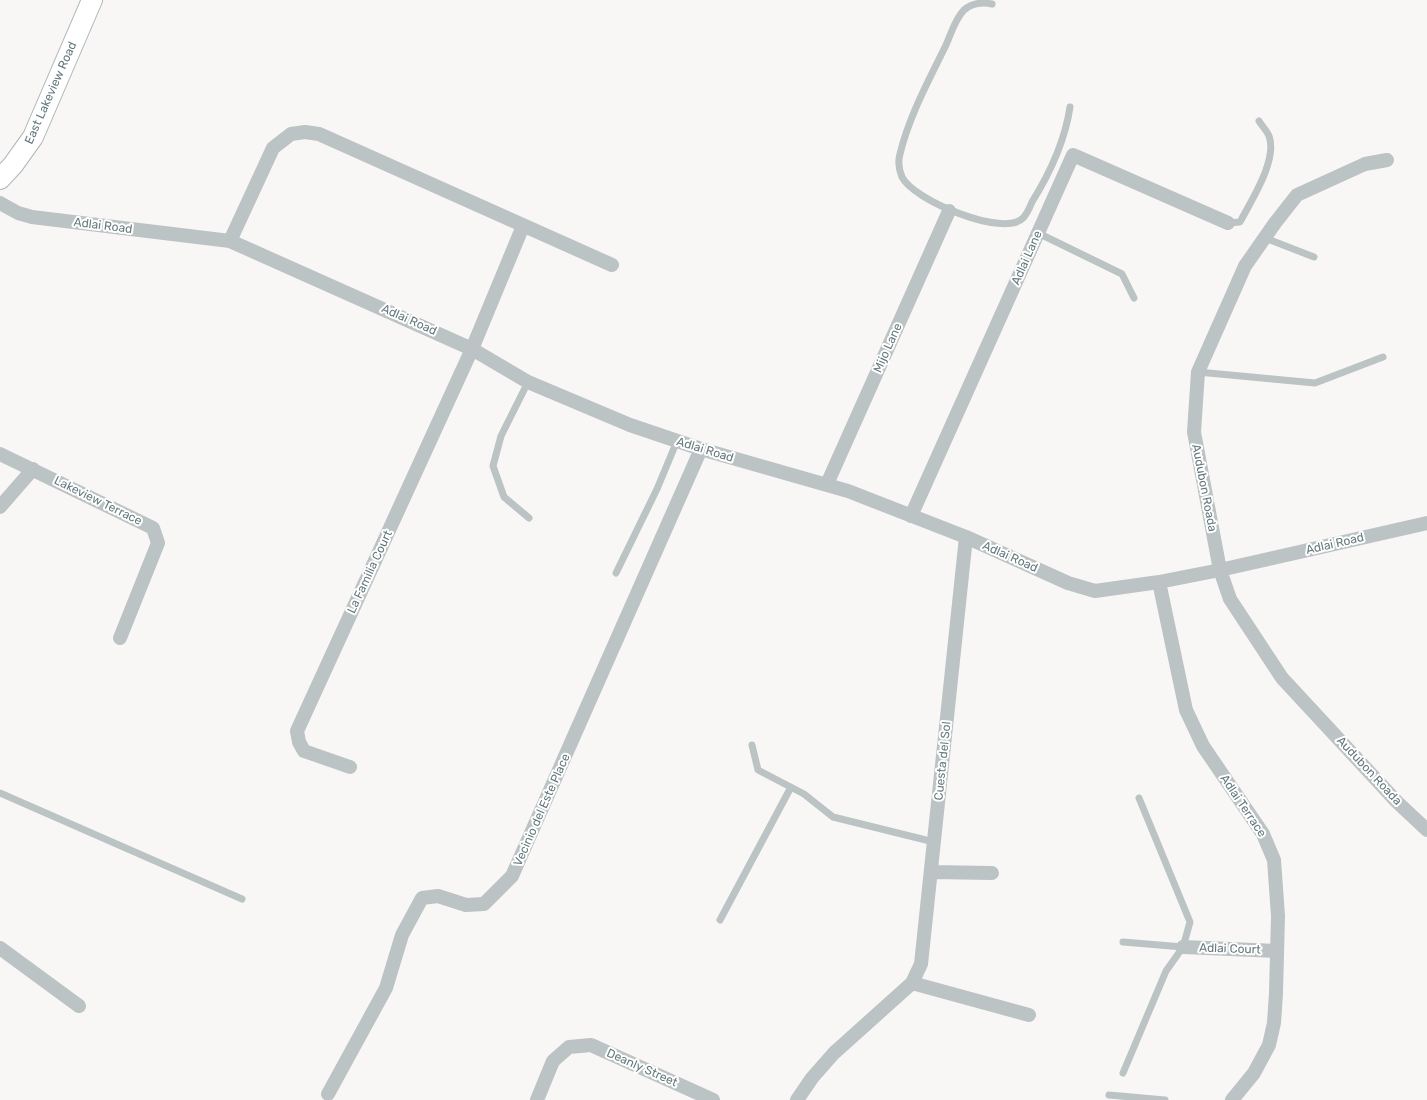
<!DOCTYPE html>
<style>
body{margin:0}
canvas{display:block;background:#f8f7f5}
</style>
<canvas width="1427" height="1100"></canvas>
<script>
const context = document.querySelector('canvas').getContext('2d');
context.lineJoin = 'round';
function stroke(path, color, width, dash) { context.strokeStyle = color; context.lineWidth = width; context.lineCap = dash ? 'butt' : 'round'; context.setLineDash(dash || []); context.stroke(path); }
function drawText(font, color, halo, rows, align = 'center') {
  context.font = font + ' Rubik,sans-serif'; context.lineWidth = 4; context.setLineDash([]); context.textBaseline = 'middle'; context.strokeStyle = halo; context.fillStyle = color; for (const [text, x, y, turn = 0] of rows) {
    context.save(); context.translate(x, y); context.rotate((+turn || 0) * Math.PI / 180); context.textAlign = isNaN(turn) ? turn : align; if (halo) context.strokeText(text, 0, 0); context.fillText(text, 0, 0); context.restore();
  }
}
const secondary = new Path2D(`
 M0,179l13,-14 20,-28 59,-137`);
stroke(secondary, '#afb7b9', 22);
stroke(new Path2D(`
 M992,4c-10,-2 -20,-1 -28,6 -9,9 -13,24 -18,35 -17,35 -37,71 -46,109 -2,7 -1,16 2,23 11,23 102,61 121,41 4,-4 7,-11 9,-16 18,-29 33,-61 38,-95
 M1228,223l12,-1c11,-21 38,-62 29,-86 -2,-5 -7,-10 -10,-15
 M1038,233l84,41 12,24
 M1265,238l49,19
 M1198,372l117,11 68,-26
 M528,382l-27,54 -8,30 11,31 25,21
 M616,573l41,-84 20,-48
 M752,745l6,25 46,24 29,23 101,25
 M0,793l242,106
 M720,920l71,-133
 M1123,942l60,5
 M1123,1073l43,-102 17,-24 7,-25 -51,-124
 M1109,1095l56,5`), '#bcc3c4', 7);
stroke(new Path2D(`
 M1387,160l-22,4 -68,31 -22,28 -30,43 -47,106 -4,60 26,138 10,29 52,79 115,124 30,28
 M0,203l18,10 14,4 198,24 242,108 56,33 102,43 71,24 147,42 118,46 102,46 27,8 64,-9 61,-12 207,-47
 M230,241l43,-93 18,-14 14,-2 14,2 293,131
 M0,454l153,74 5,15 -38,95
 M827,484l122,-273
 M0,507l33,-38
 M911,516l162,-361 155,68
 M1159,582l27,128 17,36 60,88 11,26 4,56 -2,77 -2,30 -5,22 -15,28 -22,27
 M350,767l-46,-16 -5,-9 -2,-11 175,-382 51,-123
 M932,872l60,1
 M1183,947l94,4
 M0,948l79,58
 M912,983l9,-19 45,-427
 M328,1094l58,-106 16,-53 20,-37 16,-2 28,9 18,-1 28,-28 189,-427
 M537,1100l16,-39 16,-14 22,-2 122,55
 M797,1100l15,-22 22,-25 78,-70 117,32`), '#bcc3c4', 14);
stroke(secondary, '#fff', 20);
drawText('12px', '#65797e', '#fff', [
 ["East Lakeview Road",51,93,-66],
 ["Adlai Road",103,226,7],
 ["Adlai Lane",1027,258,-66],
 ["Adlai Road",409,320,24],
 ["Mijo Lane",888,348,-66],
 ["Adlai Road",705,450,17],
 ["Audubon Roada",1204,488,79],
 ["Lakeview Terrace",98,501,26],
 ["Adlai Road",1335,544,-13],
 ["Adlai Road",1010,557,24],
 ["La Familia Court",370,572,-65],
 ["Cuesta del Sol",943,761,-84],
 ["Audubon Roada",1369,771,47],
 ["Adlai Terrace",1243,806,56],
 ["Vecinio del Este Place",542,810,-66],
 ["Adlai Court",1230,949,2],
 ["Deanly Street",642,1068,24]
]);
</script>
